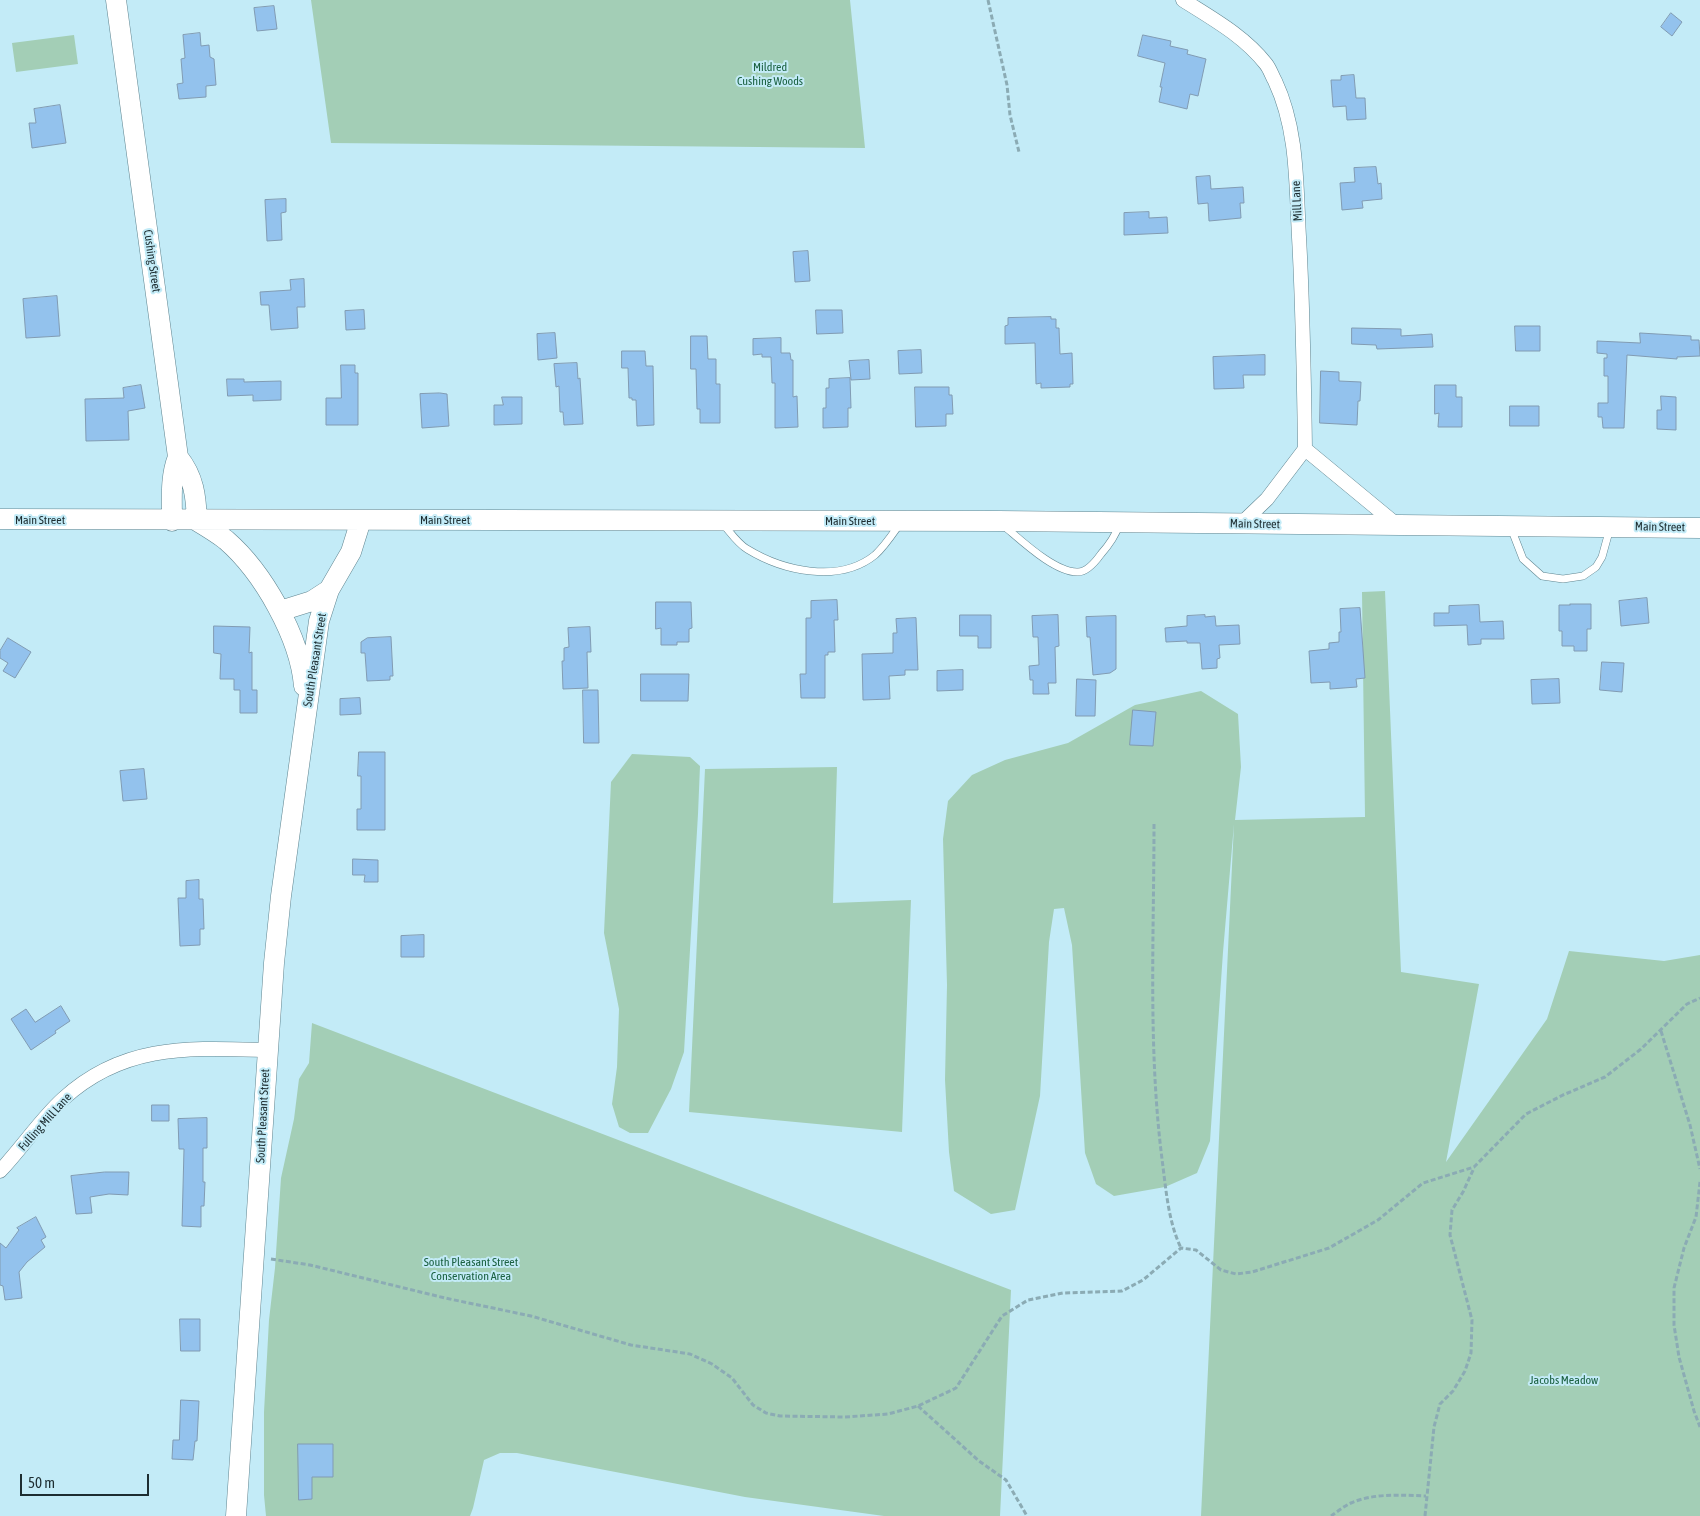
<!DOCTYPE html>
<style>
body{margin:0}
#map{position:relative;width:1700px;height:1516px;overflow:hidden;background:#c3ebf7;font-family:"Asap Condensed",sans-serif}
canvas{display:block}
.scale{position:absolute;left:20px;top:1474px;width:129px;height:22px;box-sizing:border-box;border:2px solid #1d2d31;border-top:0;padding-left:6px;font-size:15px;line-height:18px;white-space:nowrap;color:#1d2d31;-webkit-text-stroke:4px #c3ebf7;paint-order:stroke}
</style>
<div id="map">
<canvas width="1700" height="1516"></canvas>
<div class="scale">50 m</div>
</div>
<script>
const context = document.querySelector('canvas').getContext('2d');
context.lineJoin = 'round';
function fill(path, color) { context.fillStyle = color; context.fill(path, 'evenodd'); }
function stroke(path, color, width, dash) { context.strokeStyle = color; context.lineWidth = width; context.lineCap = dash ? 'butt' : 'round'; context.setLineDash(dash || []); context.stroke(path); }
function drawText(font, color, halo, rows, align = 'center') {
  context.font = font + ' "Asap Condensed",sans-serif'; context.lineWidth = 4; context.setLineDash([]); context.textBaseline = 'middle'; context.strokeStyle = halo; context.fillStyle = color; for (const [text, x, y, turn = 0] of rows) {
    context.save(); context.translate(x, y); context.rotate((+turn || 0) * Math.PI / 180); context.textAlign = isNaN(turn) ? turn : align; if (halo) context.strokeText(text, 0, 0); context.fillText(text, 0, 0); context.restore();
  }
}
fill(new Path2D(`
 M311,0h539l15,148 -534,-5z
 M74,35l4,29 -62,8 -4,-29z
 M1385,591l16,381 78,12 -33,178 101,-143 22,-68 95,10 36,-6v561h-499l33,-692 -11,128 -13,189 -13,32 -32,14 -51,9 -18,-12 -11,-31 -13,-208 -8,-37 -10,1 -5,33 -9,154 -25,114 -24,4 -37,-23 -5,-39 -4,-72 2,-95 -4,-146 5,-38 24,-26 33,-15 63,-17 67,-38 66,-14 37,23 3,53 -6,53 130,-3 -3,-225z
 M632,754l58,3 10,9 -2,48 -14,238 -13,37 -23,44h-18l-11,-6 -7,-23 5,-37 2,-58 -15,-76 7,-151z
 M837,767l-4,136 78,-3 -9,232 -213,-20 16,-343z
 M312,1023l699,267 -11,226h-116l-139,-19 -228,-44h-17l-16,7 -11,48 -3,8h-204l-2,-21v-83l5,-92 6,-52 6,-90 13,-59 5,-40 10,-16z`), '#a3ceb6');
const building = new Path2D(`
 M274,6l3,23 -20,2 -3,-23z
 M1671,13l11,9 -10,14 -11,-9z
 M200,33l1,13 8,-1 1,12 4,2 2,26 -10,1v11l-27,2 -2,-15 6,-1 -2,-24 4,-1 -2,-23z
 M1143,35l28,6 -1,5 18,4 -1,4 19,5 -8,37 -8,-2 -3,15 -28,-7 3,-15h-2l5,-24 -27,-7z
 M1354,75l2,23h9l1,21 -19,1 -1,-14 -13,1 -2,-27h10v-4z
 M60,105l6,38 -34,5 -3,-25h7l-2,-14z
 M1376,167l2,17 3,-1 1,16 -20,2 1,7 -21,2 -2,-27 15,-1 -1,-14z
 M1210,176l1,13 32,-2 1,16h-4l1,15 -32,3 -1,-18 -10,1 -2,-27z
 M286,199v13l-5,1 1,27 -15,1 -2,-41z
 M1149,212v6l18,-1 1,16 -44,2v-22z
 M808,251l2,30 -15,1 -2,-30z
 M304,279l1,28h-8l1,21 -27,2 -2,-25h-8l-1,-13 31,-2 -1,-10z
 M57,296l3,40 -34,2 -3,-39z
 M364,310l1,19 -19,1 -1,-19z
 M816,310h26l1,23 -26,1z
 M1051,317v2h5v9h3l1,26 12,-1 1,31h-3v3l-29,1v-5l-5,1 -1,-41 -30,1v-18l3,-1v-7z
 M1515,326h25v25h-24z
 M1352,328l49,1v7l31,-2 1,13 -56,2 -1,-4 -24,-1z
 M555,333l2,25 -19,2 -1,-26z
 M1640,333l51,3v4h8l1,16 -23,1v2l-50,-4 -3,73h-21l-1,-11h-4v-14h10v-27h-4v-18h3v-4l-10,-1v-12l43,2z
 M691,336h16l1,23h8v25h4v39h-20v-14h-3l-1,-40h-5z
 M781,338v15h9l1,7h2v37l4,-1 1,31 -23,1v-45h-3l-1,-26h-9v-3l-9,1v-16z
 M921,350l1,23 -23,1 -1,-23z
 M622,351h23l1,15h7l1,59 -17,1 -1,-26h-4v-2h-3l-1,-30h-6z
 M1265,355v20h-22l1,13 -30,1 -1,-32z
 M869,360l1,19 -19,1 -2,-19z
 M577,363l1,16 2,-1 3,46 -19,1 -1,-13h-3l-1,-26 -3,1 -2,-23z
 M341,365h14v8h3v52h-32v-27h15z
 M1321,371l18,1v9l22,1 -1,19h-2l-1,24 -37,-2z
 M850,378l1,30h-3v19l-25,1v-20h3v-20h3v-9z
 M227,379h17v3l37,-1v19l-28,1v-6l-25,1z
 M141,385l4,23 -17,3 1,29 -43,1 -1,-42 39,-1 -1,-10z
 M1435,385h21v12h6v30h-24l1,-14 -4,1z
 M915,387h34v8h3l1,19h-7v12l-30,1z
 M440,393l7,1 2,32 -27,2 -2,-34z
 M1661,396l15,1v33l-19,-1v-19h4z
 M502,397h20v27l-28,1v-20h9z
 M1510,406h29v20h-29z
 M1647,598l2,25 -28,3 -2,-25z
 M837,600l1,20h-4l1,32h-7v3h-3v43h-24l-1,-24h6v-56h5v-17z
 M656,602h35l1,26 -3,1v13h-12v3h-16v-17l-5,1z
 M1570,604h21v25h-4v22h-13v-5h-12v-15h-3v-26h11z
 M1479,605l1,17 23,-1 1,18h-23v5l-13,1 -1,-20 -33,1v-13h15v-7z
 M1360,608l5,70 -9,1 1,8 -27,2v-7l-19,1 -2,-32 20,-2v-6l10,-1v-10h2l-1,-23z
 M960,615h31v33h-13v-12h-18z
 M1058,615l1,31 -4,1 1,36h-8l1,11h-16v-14h-3l-1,-14 10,-1 -1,-28h-5l-1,-21z
 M1205,615v2l10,-1 1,10 23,-1 1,19 -21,1 1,13 -3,1v9l-15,1 -2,-26h-13v-2l-21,1 -1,-14 22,-2v-10z
 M1116,616v53l-6,4 -17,2 -3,-38h-3l-1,-20z
 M916,618l2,52h-13v5l-16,1 1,23 -27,1 -1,-46 31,-1v-20h4l-1,-14z
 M214,626l36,1 -1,26 3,-1v38h5v23h-17v-23h-6v-11h-14l1,-25 -7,-1z
 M590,627l1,25h-4l1,36 -25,1 -1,-28h2v-13l5,-1 -1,-19z
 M391,637l2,39h-3v4l-23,1 -2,-28h-4v-11l6,-4z
 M8,638l23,14 -16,26 -12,-7 5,-8 -8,-5v-7z
 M1602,662l22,1 -2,29 -22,-2z
 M963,670v20l-26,1v-20z
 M641,674h48l-1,27h-47z
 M1077,679l19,1 -1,36h-19z
 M1559,679l1,24 -28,1 -1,-24z
 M583,690h15l1,53h-15z
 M360,698l1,16 -21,1v-16z
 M1133,710l23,2 -3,34 -23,-1z
 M359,752h26v78h-28v-21h4v-33h-3z
 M144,769l3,30 -24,2 -3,-30z
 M353,859l25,1v22h-14l1,-7h-12z
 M199,880v19h4l1,30h-4v16l-20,1 -2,-48h8v-17z
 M424,935v22h-23v-21z
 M61,1006l9,15 -15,10 1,2 -25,17 -20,-31 15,-10 9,13z
 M152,1105h17v16h-17z
 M207,1118v30h-4v34h2l-1,24h-3v21l-19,-1 2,-77h-5l-1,-30z
 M105,1172h24l-1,23 -19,-1 -19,3 2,16 -16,1 -5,-38z
 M36,1217l10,20 -5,3 4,7 -18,15 -8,10 3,26 -17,2 -2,-14 -3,-1v-42l6,5 13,-18 -2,-2z
 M180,1319h20v32h-19z
 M181,1400l18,1 -2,40h-2l-2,19 -21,-1 1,-19h6z
 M298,1444h35v33h-21v22l-13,1z`);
fill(building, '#93c2ed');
stroke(building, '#819bb2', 1);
const lane = new Path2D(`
 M723,524c7,8 15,20 24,25 36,22 92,35 128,6 9,-8 17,-20 24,-30
 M1004,526c17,14 51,47 74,46 9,0 18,-11 23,-18 8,-9 14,-17 18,-29
 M1511,528l12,31 19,17 21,3 20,-3 13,-9 6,-10 8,-29`);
const street = new Path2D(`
 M1183,0c30,19 61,36 83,64 4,5 6,12 9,17 23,49 21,103 24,156 4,71 5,142 6,212l92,76
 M1242,523l25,-24 38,-50
 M0,1171c22,-23 40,-51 63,-72 61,-56 128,-51 204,-49`);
const secondary = new Path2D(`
 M116,0l62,457c-8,20 -6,42 -6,64
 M178,457c16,20 18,39 19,64
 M0,519l998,2 702,7
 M197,521c10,6 20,12 29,19 37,32 74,97 78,146
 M280,611l32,-10 17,-11
 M236,1516l38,-553 7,-67 38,-275 10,-31 22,-38 10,-32`);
stroke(lane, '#608590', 8);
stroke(street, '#608590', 15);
stroke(secondary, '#608590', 21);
stroke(new Path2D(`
 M988,0l19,85 3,30 9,37
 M1154,824c0,112 -6,224 8,335 4,30 6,62 19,89
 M1661,1031l29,94 10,44
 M1700,1182l-4,35 -12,31 -10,40v37l5,32 15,54 6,16
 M271,1259l39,6 135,33 86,18 100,29 59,9 22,10 20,14 21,27 13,8 14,3 65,1 43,-3 30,-8 38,-18 46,-72 26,-16 35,-7 59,-2 21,-11 38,-32 15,2 25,20 15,4 16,-2 77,-24 49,-28 45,-37 51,-16 52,-53 37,-19 42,-18 36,-28 46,-45 13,-6
 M918,1406l61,55 27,19 21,36
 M1331,1516c6,-4 13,-10 20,-13 23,-10 50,-8 75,-7
 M1425,1516l9,-89 6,-23 13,-13 12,-20 6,-18 1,-33 -22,-85 2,-25 11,-18 11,-24`), '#8babb4', 3, [5, 2.5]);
stroke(lane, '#fff', 7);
stroke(street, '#fff', 14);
stroke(secondary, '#fff', 20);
drawText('12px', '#1b6141', '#c3ebf7', [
 ["Mildred",770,67],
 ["Cushing Woods",770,81],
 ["South Pleasant Street",471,1262],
 ["Conservation Area",471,1276],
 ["Jacobs Meadow",1564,1380]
]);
drawText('12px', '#1d2d31', '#c3ebf7', [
 ["Mill Lane",1297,201,-93],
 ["Cushing Street",152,261,82],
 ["Main Street",40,520],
 ["Main Street",445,520],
 ["Main Street",850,521],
 ["Main Street",1255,524,1],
 ["Main Street",1660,527,1],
 ["South Pleasant Street",315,660,-81],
 ["South Pleasant Street",263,1116,-87],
 ["Fulling Mill Lane",45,1122,-48]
]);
</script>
